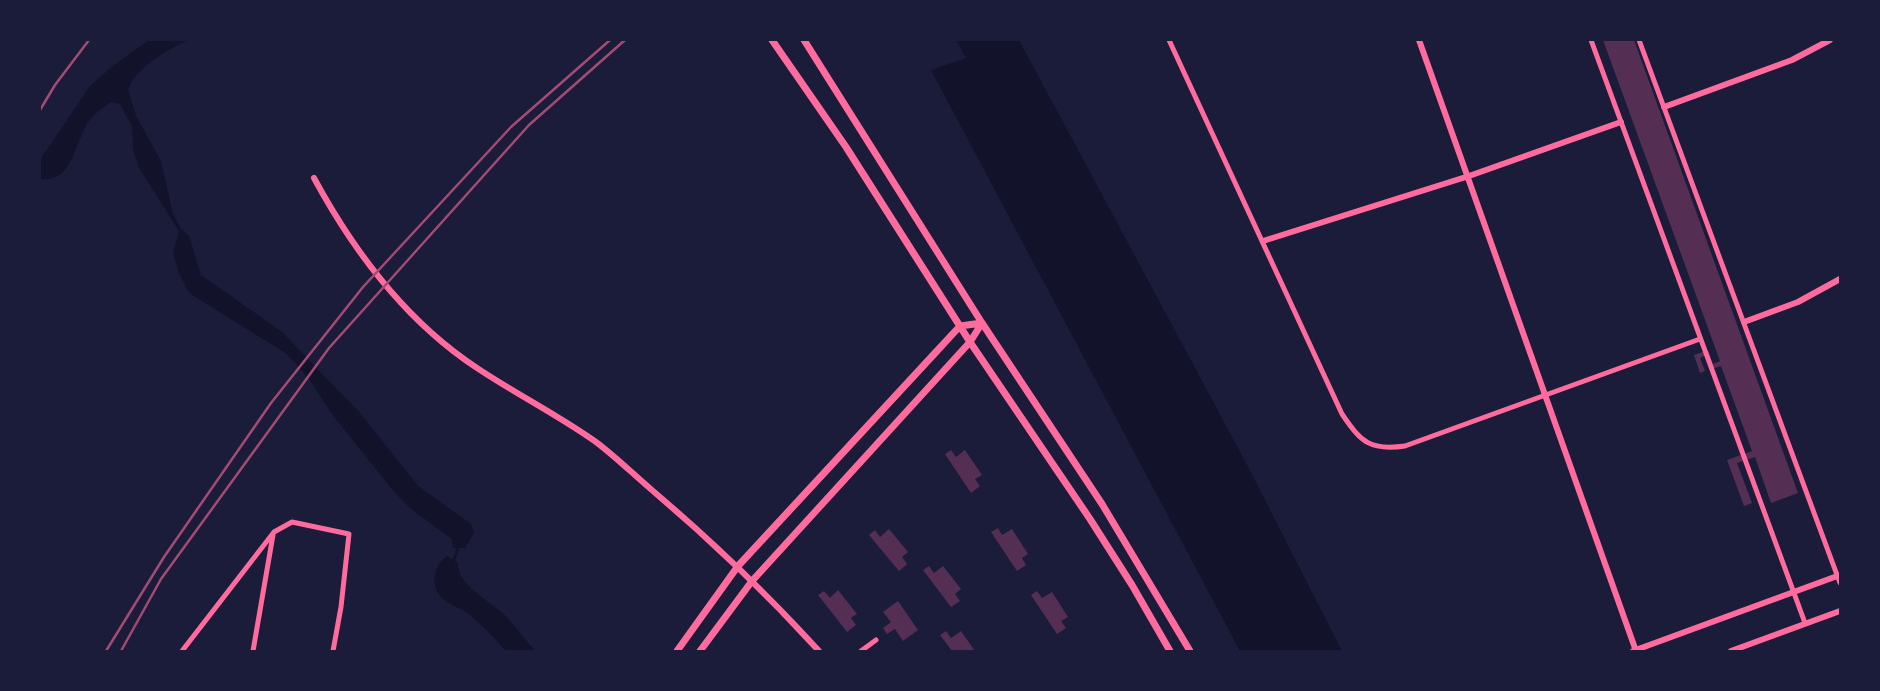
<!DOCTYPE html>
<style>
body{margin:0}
#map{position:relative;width:1880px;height:691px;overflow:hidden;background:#1b1b3a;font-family:"Public Sans",sans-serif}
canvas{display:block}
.frame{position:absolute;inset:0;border:41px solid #1b1b3a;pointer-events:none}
</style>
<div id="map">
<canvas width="1880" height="691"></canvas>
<div class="frame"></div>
</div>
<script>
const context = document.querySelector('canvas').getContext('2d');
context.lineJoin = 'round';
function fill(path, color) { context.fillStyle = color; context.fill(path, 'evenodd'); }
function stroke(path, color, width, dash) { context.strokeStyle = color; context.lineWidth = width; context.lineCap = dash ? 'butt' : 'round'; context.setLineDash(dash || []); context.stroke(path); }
fill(new Path2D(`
 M149,40h41c-21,8 -54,27 -62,50l8,26 25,45 12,53 8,15 8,7 12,39 81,57 79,82 57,72 53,38 3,9 -9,15h-12l-1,-9 -41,-30 -16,-16 -64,-80 -21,-33 -23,-26 -98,-61 -10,-20 -6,-20 6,-22 -40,-63 -6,-19 -1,-23 -12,-22 -9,-2c-9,6 -19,13 -25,24 -12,21 -15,57 -46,53v-19l50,-74 24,-21z
 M956,40h63l227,423 96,188h-102l-309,-581 35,-12z
 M447,556l11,7c-1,23 34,39 49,54 10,11 18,23 28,34h-29c-12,-14 -25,-27 -39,-38 -7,-5 -17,-8 -24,-14 -14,-13 -10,-33 4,-43z`), '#12122b');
stroke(new Path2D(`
 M453,562l6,-16`), '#12122b', 2.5);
fill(new Path2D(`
 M1603,40h31l164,453 -27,10 -16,-46 -18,6 15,40 -8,3 -17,-46 25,-9 -31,-85 -10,3 -5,-14 -6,3 5,13 -5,2 -6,-18 14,-5 5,14 7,-3z
 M951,450l5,7 9,-7 17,25 -7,4 5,7 -9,7 -26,-39z
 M998,528l4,7 10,-6 16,25 -6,4 4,7 -9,6 -26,-39z
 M889,529l19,23 -6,5 5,7 -8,7 -30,-36 6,-5 5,7z
 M929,566l5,7 9,-7 18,23 -6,5 5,7 -9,6 -28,-37z
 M838,590l19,24 -6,4 5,7 -9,7 -29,-37 6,-4 6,7z
 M1037,591l5,7 10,-6 16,25 -7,4 5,7 -9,6 -26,-39z
 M898,601l20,29 -15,11 -8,-12 -8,5 -4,-6 8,-6 -8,-10z
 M946,631l5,7 10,-7 14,20h-23l-12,-16z`), '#542f53');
stroke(new Path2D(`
 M1169,40l173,374c19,28 28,37 63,32l295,-107
 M1591,40l214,583
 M1639,40l201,543
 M182,651l92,-119 18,-10 57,12 -8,73 -8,44
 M253,651l20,-116
 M861,651l15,-11`), '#ff6b9d', 5);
stroke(new Path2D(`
 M1419,40l217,611
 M1664,107l128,-47 38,-20
 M314,178c40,74 93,144 163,190 39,26 81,47 119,74 20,15 38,33 57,49 59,50 114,103 166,160
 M1263,241l206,-65 152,-54
 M1744,322l54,-20 42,-23
 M1633,651l207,-76
 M1731,651l109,-40`), '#ff6b9d', 6);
stroke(new Path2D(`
 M772,40l74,107 124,195 120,177 42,66 38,66
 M804,40l178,283 120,181 88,147
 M677,651l61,-85 198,-214 24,-26 22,-3
 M700,651l52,-70 218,-239 12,-19`), '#ff6b9d', 7);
stroke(new Path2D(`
 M40,110l15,-25 34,-45
 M106,651l58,-94 107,-154 92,-116 148,-160 99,-87
 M121,651l40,-72 168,-231 200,-223 96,-85`), '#a44b75', 2.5);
</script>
